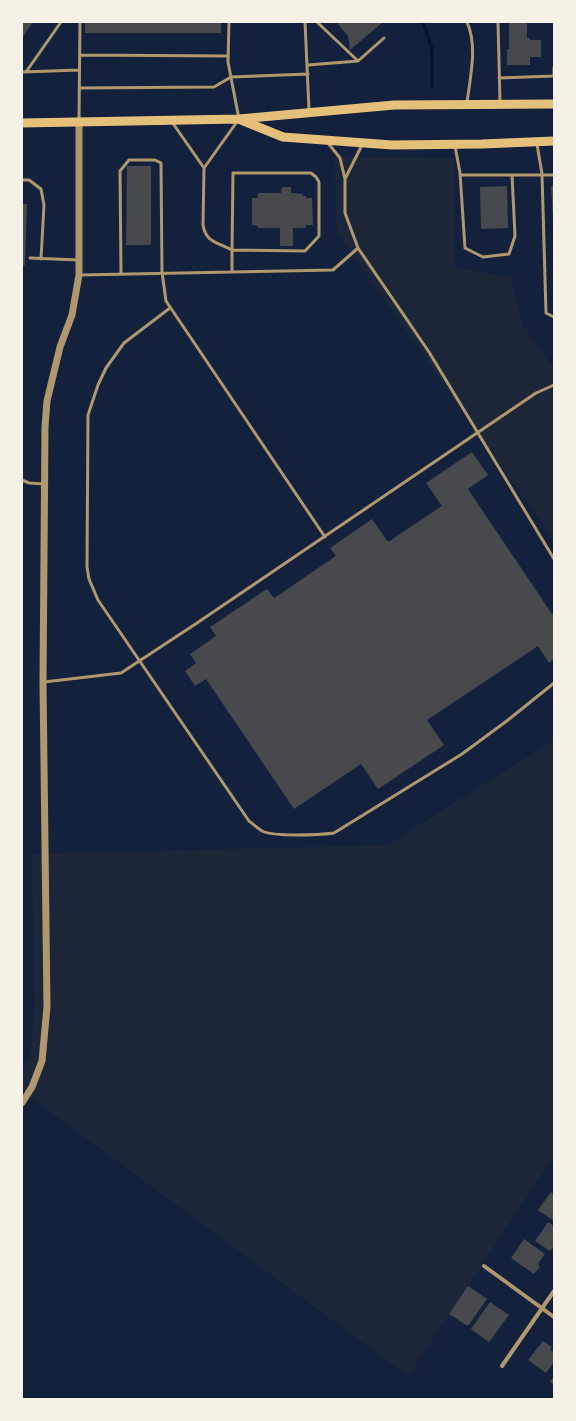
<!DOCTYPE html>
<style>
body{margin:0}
#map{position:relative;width:576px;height:1421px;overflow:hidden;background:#14213d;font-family:"Sofia Sans Condensed",sans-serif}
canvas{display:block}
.frame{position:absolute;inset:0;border:23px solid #f6f1e7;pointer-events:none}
</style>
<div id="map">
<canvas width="576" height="1421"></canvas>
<div class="frame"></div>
</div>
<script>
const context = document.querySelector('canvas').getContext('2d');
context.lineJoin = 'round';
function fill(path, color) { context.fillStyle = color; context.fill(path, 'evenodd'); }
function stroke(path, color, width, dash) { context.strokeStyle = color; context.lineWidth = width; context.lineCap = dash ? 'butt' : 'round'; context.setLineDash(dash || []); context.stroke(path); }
fill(new Path2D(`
 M334,157l121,1v109l56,11 12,47 31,44v171l-217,-307z
 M554,740v416l-146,220 -386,-285v-22l9,-16 3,-45 -2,-154 355,-9z`), '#1d2539');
stroke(new Path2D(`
 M423,22l9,27v37`), '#0b132b', 3.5);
fill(new Path2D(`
 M22,22h11l-11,16z
 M85,22h136v11h-136z
 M336,22h47l-33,28 -2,-14z
 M509,22h18v16h3v2h11v17h-11v8h-23v-16h2z
 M127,166h24v79h-25z
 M554,183v35h-1l-2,-31z
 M507,186l1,42 -27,1 -1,-42z
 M282,187h9v6l12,1v2h3v2h6l1,27h-7v3h-13v18h-13v-18h-22v-2l-6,-1v-27h6v-5h23z
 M22,204h5l-2,61h-3z
 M472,452l16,23 -20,14 86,128v42l-5,4 -11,-17 -111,74 17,25 -66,44 -17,-25 -67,45 -88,-130 -11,7 -10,-15 11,-8 -6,-9 26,-18 -6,-9 57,-38 7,9 62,-42 -6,-8 42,-29 16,23 54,-36 -16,-23z
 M551,1192l3,2v27l-16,-11z
 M548,1222l6,4v20l-4,5 -15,-10z
 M524,1239l21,15 -7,9 1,1 -1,2 2,1 -6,7 -23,-16z
 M468,1286l19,13 -19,27 -19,-12z
 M490,1302l19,13 -20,27 -18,-13z
 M543,1341l9,6 -2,3 4,2v10l-8,11 -18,-13z
 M554,1376v9l-4,-3z`), '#48494c');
stroke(new Path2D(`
 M229,22l-1,40 11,57 -35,49 -1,57c3,18 15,17 29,25l1,-77h78l5,4 3,5v54l-14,15 -73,-1v21
 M305,22l4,88
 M317,22l41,39
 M467,22c11,25 3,55 0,81
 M498,22l2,80
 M80,55l148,1
 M308,65l50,-4 26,-23
 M22,72l57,-2
 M26,72l35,-50
 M499,78l55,-2v-8
 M79,88l135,-1 17,-10 77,-3
 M79,120l1,-98
 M172,122l32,46
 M328,143l12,15 5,21v34l13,35 71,104 125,207
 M537,144l5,30 4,139 8,4
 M455,146l5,27 5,75 18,9 26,-3 6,-18 -3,-61h42
 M460,175h52
 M345,179l17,-34
 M22,180h7l12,9 3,16 -3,54
 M30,258l49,2
 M121,273l-1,-102 9,-11h26l6,3 1,109 4,29 159,236
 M80,275l253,-5 25,-22
 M170,308l-46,35 -18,25 -8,17 -10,30 -1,152 2,12 9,21 151,221c4,3 8,7 13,10 12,6 57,4 72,2l128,-79 46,-34 46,-37
 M22,480l7,3 15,1
 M44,682l77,-9 76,-50 339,-230 18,-8`), '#b1986c', 3);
stroke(new Path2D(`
 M484,1266l70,51
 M502,1366l52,-75`), '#b1986c', 4);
stroke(new Path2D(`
 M22,1103l10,-16 10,-26 5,-54 -4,-324 2,-256 2,-26 13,-54 12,-32 7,-40v-153`), '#b1986c', 7);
stroke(new Path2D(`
 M241,120l42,17 109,8 90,-1 72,-3
 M22,123l217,-4 155,-14 160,-1`), '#e5c07b', 9);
</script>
